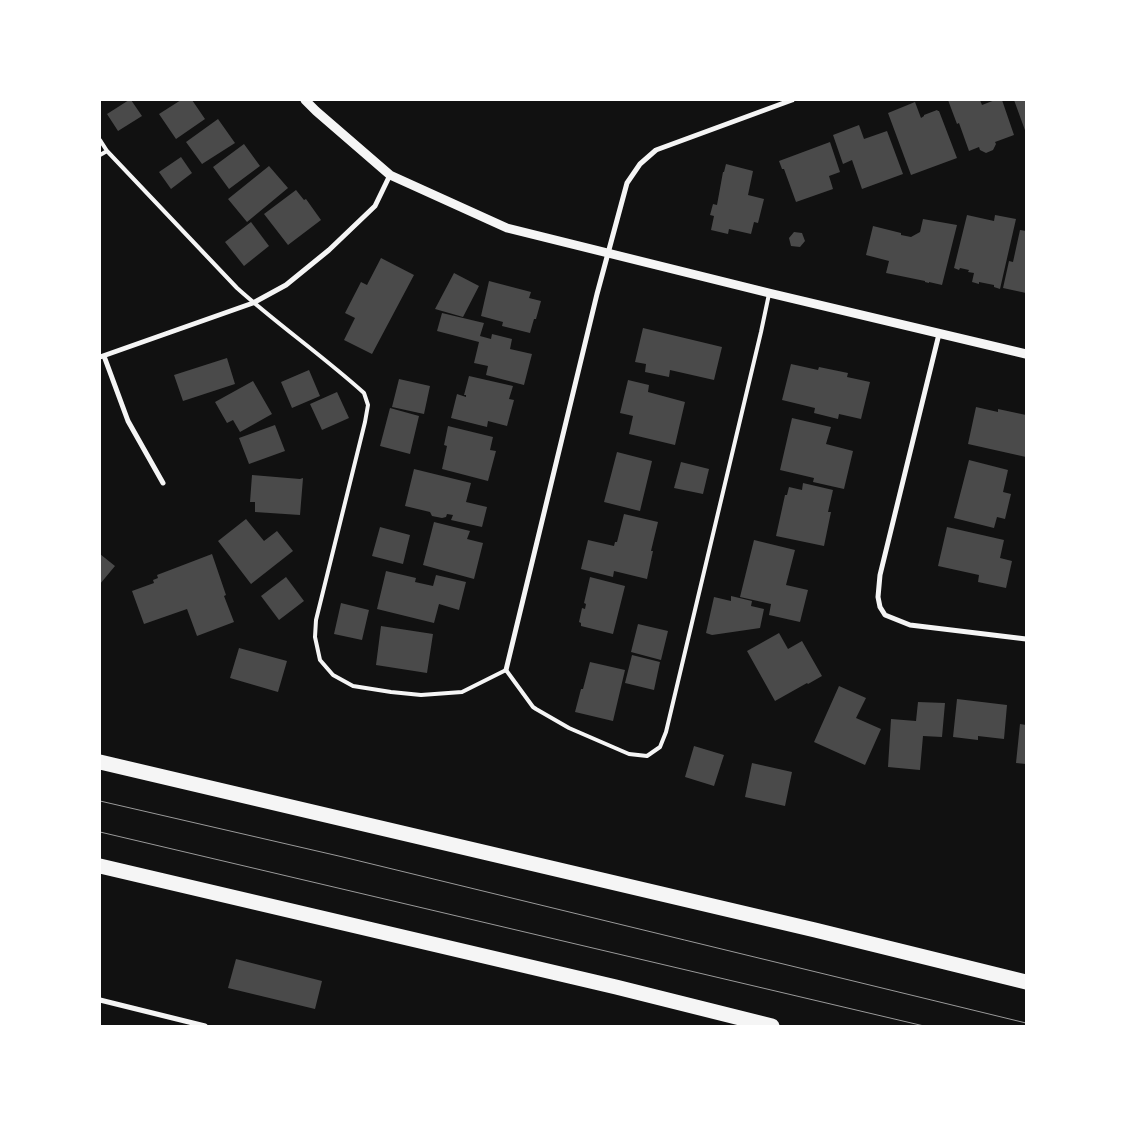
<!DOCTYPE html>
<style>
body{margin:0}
#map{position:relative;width:1126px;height:1126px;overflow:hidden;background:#111;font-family:Lato,sans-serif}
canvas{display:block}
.frame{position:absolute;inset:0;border:101px solid #fff;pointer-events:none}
</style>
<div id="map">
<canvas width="1126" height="1126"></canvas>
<div class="frame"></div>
</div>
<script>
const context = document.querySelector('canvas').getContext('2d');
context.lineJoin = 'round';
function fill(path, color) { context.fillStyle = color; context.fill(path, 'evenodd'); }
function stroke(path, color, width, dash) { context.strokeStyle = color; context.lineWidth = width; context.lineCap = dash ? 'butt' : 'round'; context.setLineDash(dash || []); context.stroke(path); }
fill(new Path2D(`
 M129,100h2l11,16 -24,15 -11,-17z
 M181,100h11l13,19 -29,20 -17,-25z
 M948,100h32l2,5 13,-5h7l12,35 -19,7 1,2 -3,6 -7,3 -6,-3 -1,-3 -10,4 -10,-28 -2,1z
 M1014,100h12v33z
 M915,102l6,16 3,-2v-1l13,-5 1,1h1l18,47 -46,17 -23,-62z
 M218,119l17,24 -33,21 -16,-22z
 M859,125l5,14 23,-8 16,43 -41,15 -10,-29 -9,4 -10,-29z
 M830,142l10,30 -11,4 4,13 -37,13 -12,-33h-2l-3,-8z
 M244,144l16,22 -31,23 -16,-22z
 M181,157l11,16 -21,16 -12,-17z
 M726,164l27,7 -5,24 16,4 -6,24 -4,-1 -3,12 -22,-5 -1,5 -17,-4 3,-14 -4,-1 3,-11 4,1 6,-33h1z
 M269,166l19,22 -41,34 -19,-23z
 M296,190l8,10 2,-1 15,21 -33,25 -24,-31z
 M967,215l27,6 1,-6 21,4 -16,70 -6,-2v-2l-15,-3v2l-7,-2 2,-9 -6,-1 1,-2 -9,-2 -1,2 -5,-2z
 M923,219l34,6 -15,60 -13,-3v1l-4,-1v-1l-39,-8 3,-12 -23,-6 7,-29 28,7v2l10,2 9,-5z
 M251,222l18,24 -25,20 -19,-24z
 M1020,230l6,1v62l-23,-5 6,-27 4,1z
 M794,232l8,1 3,8 -5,6 -9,-1 -2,-8z
 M381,258l33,17 -42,79 -28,-14 11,-22 -10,-5 16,-31 6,3z
 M454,273l25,13 -16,31 -28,-8z
 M489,281l42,11 -2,6 12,3 -5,18h-2l-4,14 -28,-7 1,-4 -22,-6z
 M442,313l42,10 -4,13 11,3 1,-5 20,5 -2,10 22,5 -8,31 -38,-10 2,-9 -14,-3 5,-21 -42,-11z
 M643,328l79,19 -8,33 -44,-10 -1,7 -24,-5 1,-8 -11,-2z
 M227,358l8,26 -52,17 -9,-26z
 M791,364l27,6 1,-3 29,6 -1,4 23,5 -9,37 -22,-5 -1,5 -24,-6 1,-5 -33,-8z
 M309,370l11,26 -28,12 -11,-26z
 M469,376l44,10 -4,13 5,1 -7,26 -19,-5 -1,6 -36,-9 6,-24 9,3v-2h-2z
 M399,379l31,7 -6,28 -32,-7z
 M628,380l21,5 -1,7 37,10 -10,43 -46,-11 4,-18 -13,-3z
 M253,381l19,33 -32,18 -7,-12 -6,3 -12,-21z
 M337,392l12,26 -27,12 -12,-26z
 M976,407l22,5v-3l28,6v42l-58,-13z
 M390,408l29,8 -9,38 -30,-8z
 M792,418l39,9 -5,17 27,7 -9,38 -31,-7 1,-4 -34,-8z
 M275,425l10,26 -36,13 -10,-26z
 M448,426l45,11 -3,13 6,1 -8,30 -46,-12 5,-23 -3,-1z
 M617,452l35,9 -12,50 -36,-9z
 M969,460l39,10 -5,22 8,2 -6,25 -8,-2 -3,11 -40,-10z
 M681,462l28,7 -6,25 -29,-6z
 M414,469l57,14 -5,19 21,5 -5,20 -31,-7 2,-5 -6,-1 -1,3 -4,1 -10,-2 -2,-4 -25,-6z
 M252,475l48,4 3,-1 -3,37 -45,-3v-10h-5z
 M803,483l30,7 -5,22h3l-7,34 -48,-10 9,-41h2l2,-8 13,3z
 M624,514l34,8 -7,29h2l-6,28 -33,-8 -1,6 -32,-8 7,-29 26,6 1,-4h2z
 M246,519l18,22 13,-10 16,20 -42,33 -33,-43z
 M434,522l36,9 -3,8 16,4 -9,36 -51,-14z
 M380,527l30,8 -7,29 -31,-8z
 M947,527l57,13 -4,18 12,3 -6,27 -28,-6 1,-7 -41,-9z
 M754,540l41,10 -9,35 22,5 -8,32 -31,-7 2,-11 -31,-7z
 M100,554l15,12 -15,18z
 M212,554l14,41 -2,1 10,26 -37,14 -10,-27 -43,15 -12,-33 22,-8 -1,-3 5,-2 -1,-3z
 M386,571l30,7 -1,4 18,4 3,-11 30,7 -7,28 -20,-6 -5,19 -57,-14z
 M286,577l18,24 -25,19 -18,-24z
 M590,577l35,9 -12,48 -32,-8v-3l-2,-1 3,-14 3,1 1,-5 -2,-1z
 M731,596l21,5 -1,5 13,3 -4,19 -48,7 -6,-2 8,-36 17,4z
 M341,603l28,7 -7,30 -28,-6z
 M638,624l30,7 -7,29 -30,-8z
 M381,626l52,8 -6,39 -51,-8z
 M779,633l9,16 14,-8 20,35 -14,8 -1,-1 -32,18 -28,-50z
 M239,648l48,13 -9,31 -48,-14z
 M632,655l28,7 -6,28 -29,-7z
 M590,662l35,8 -12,51 -38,-9 6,-23h2z
 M839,686l27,12 -10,20 25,11 -16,36 -51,-23z
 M957,699l50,6 -3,34 -26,-3v4l-25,-3z
 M918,702l27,1 -3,34 -19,-1 -3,34 -32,-3 3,-48 25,2z
 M1020,724l6,1v39l-10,-1z
 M694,746l30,9 -10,31 -29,-9z
 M752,763l40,9 -7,34 -40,-9z
 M236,959l86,22 -7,28 -87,-21z`), '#4a4a4a');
stroke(new Path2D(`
 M100,140l7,11 130,137c40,36 86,68 127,105l4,12 -3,17 -49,198 -1,17 5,23 13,15 20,11 38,6 30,3 41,-3 44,-22 27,37 3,2 33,19 60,26 18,2 13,-9 6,-15 95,-400 8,-38
 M100,155l7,-4`), '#f5f5f5', 4);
stroke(new Path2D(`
 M939,334l-59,241 -2,22 2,10 5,8 25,10 116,14
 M104,356l24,65 35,62
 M100,357l153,-54 33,-18 43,-35 46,-44 15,-31
 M506,670l91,-376 30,-111 13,-19 16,-14 136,-50
 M100,1000l105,26`), '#f5f5f5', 5);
stroke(new Path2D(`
 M305,100l11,11 74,64 117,53 262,65 257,61`), '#f5f5f5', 9);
stroke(new Path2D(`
 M100,762l715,168 211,52
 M100,866l516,121 156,39`), '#f5f5f5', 15);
stroke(new Path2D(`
 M100,801l243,56 683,166
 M100,832l824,194`), '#9a9a9a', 1);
</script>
